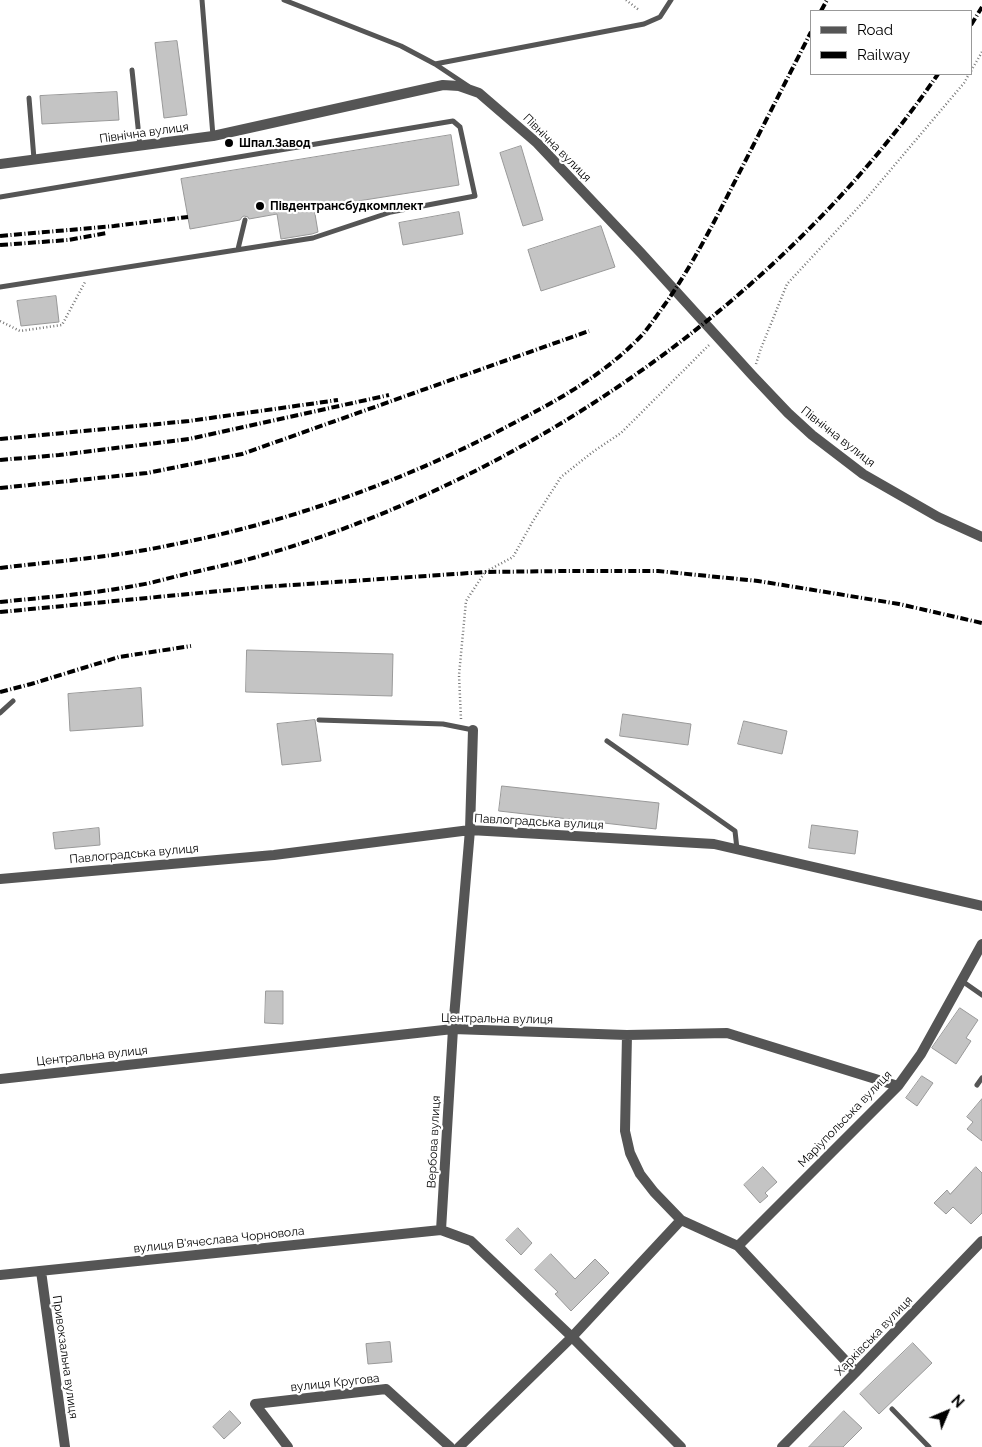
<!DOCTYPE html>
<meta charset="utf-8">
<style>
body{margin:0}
#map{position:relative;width:982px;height:1447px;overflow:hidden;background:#fff;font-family:Raleway,sans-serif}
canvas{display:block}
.legend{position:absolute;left:810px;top:10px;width:162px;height:65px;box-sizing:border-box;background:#fff;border:1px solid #999;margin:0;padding:6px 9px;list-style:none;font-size:15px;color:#000}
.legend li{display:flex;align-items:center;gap:10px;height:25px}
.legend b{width:25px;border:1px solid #999}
.north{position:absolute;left:922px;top:1387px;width:50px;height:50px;-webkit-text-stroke:4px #fff;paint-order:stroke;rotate:45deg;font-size:14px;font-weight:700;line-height:20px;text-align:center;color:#000}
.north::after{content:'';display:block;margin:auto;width:18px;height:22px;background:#000;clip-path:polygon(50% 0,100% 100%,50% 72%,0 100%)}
</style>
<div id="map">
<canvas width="982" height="1447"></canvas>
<ul class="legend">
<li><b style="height:6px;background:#555"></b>Road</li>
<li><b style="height:6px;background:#000"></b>Railway</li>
</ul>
<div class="north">N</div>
</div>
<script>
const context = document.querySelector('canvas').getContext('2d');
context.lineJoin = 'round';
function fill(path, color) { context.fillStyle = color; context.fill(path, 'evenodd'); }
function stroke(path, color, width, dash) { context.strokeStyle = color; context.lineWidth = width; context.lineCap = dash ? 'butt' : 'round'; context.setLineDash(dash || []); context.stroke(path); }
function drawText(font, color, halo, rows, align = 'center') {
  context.font = font + ' Raleway,sans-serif'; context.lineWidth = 4.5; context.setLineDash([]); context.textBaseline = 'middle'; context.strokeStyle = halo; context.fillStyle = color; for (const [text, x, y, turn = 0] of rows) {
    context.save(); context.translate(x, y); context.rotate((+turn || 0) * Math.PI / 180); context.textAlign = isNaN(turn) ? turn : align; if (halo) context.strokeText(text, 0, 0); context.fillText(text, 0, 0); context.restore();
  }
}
const building = new Path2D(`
 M177,41l10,74 -23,3 -9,-75z
 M117,92l2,28 -77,4 -2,-28z
 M451,135l8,50 -145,23 4,24 -6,2 -31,5 -4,-25 -28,5 -1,-2 -4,-1 -2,1 -2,3 -50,9 -9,-50z
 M521,146l22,74 -20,6 -23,-73z
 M459,212l4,22 -60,11 -4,-22z
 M601,226l14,41 -74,24 -13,-41z
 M56,296l3,26 -38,4 -4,-25z
 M247,650l146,4 -1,42 -146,-4z
 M141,688l2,38 -73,5 -2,-37z
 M623,714l68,10 -3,21 -68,-9z
 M315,720l6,41 -39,4 -5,-41z
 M744,721l43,10 -5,23 -44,-10z
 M502,786l157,17 -3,26 -157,-18z
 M812,825l46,6 -3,23 -46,-6z
 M99,828l1,17 -45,4 -2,-16z
 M266,991h17v33l-18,-1z
 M960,1008l18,12 -12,18 5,3 -15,23 -24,-16z
 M922,1076l11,7 -16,23 -11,-8z
 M982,1099v42l-15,-12 6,-7 -6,-5z
 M763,1167l14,15 -12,11 3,3 -8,7 -16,-18z
 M976,1167l6,6v40l-11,11 -18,-17 -7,7 -12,-11 13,-13 3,4z
 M518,1228l14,15 -11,12 -15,-15z
 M551,1254l24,25 20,-20 14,14 -38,38 -16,-17 3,-2 -23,-22z
 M390,1342l2,20 -24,2 -2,-20z
 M913,1343l19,20 -53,51 -19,-20z
 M230,1411l11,12 -17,16 -11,-12z
 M844,1411l18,17 -19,19h-34z`);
fill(building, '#c4c4c4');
stroke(building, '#999', 1);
stroke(new Path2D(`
 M626,0l13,10
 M971,71l11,-19
 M0,321l20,10 42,-6 23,-43
 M756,364l4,-13 27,-67 79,-85 98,-116 5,-9
 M461,719l-2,-44 7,-74 19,-29 28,-15 20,-36 28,-44 33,-26 27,-18 88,-88`), '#777', 2.5, [1, 2.5]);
stroke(new Path2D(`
 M202,0l11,136
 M284,0l117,46 34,18 33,22
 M435,64l209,-40 16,-7 11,-17
 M132,70l8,76
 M29,98l5,61
 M0,197l453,-76 7,6 15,69 -84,16 -78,26 -313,49
 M238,249l7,-29
 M0,713l13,-12
 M319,720l124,4 30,6
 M607,741l128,90 2,18
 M962,981l20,14
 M977,1085l5,-7
 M892,1409l37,38`), '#555', 5);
stroke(new Path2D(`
 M473,730l-3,100 -17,199 -12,201 30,11 101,96 109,110
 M0,879l274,-24 196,-25 244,14 268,62
 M0,1079l453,-50 174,6 100,-2 171,53
 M681,1220l57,26 118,126
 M738,1246l160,-160 23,-32 61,-110
 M41,1271l24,176
 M0,1275l441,-45
 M255,1404l131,-15 64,58
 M255,1404l33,43
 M459,1447l113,-110 109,-117 -27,-28 -14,-18 -10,-21 -5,-22 2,-96
 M782,1447l74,-75 126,-131`), '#555', 10);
stroke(new Path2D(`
 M0,164l213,-28 230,-51 16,1 20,7 58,50 104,110 111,122 36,38 24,22 51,39 75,43 44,20`), '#555', 10);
stroke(new Path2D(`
 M821,11l6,-11
 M971,25l11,-18
 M0,236l114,-10 74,-9
 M0,245l68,-5 39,-7
 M0,439l189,-18 149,-21
 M0,460l59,-5 130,-16 200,-44
 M0,488l147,-15 95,-19 347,-123
 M0,568c57,-7 115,-11 171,-23 118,-23 234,-64 339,-120 50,-26 94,-50 133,-91 9,-11 17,-23 25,-34 24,-35 43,-72 62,-109 27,-53 54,-106 81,-159
 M0,602c46,-5 93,-8 139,-17 14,-2 29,-7 43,-10 20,-5 40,-9 60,-14 270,-72 538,-256 696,-487
 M0,612l262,-25 223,-15 82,-1h91l100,10 141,23 83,19
 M0,692l31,-8 88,-27 72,-11`), '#000', 4, [8, 2.5, 1, 2.5]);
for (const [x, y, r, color] of [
 [229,143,5,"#000"],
 [260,206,5,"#000"]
]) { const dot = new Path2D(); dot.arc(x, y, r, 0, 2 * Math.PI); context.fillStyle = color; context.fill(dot); stroke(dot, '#fff', 2); }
drawText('12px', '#000', '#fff', [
 ["Північна вулиця",144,133,-8],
 ["Північна вулиця",557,148,45],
 ["Північна вулиця",838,437,38],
 ["Павлоградська вулиця",539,822,3],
 ["Павлоградська вулиця",134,854,-5],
 ["Центральна вулиця",497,1019,1],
 ["Центральна вулиця",92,1056,-6],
 ["Маріупольська вулиця",845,1119,-46],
 ["Вербова вулиця",434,1142,-87],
 ["вулиця В'ячеслава Чорновола",219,1240,-6],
 ["Харківська вулиця",874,1336,-46],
 ["Привокзальна вулиця",65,1357,82],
 ["вулиця Кругова",335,1383,-6]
]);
drawText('bold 12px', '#000', '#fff', [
 ["Шпал.Завод",239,143],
 ["Південтрансбудкомплект",270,206]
], 'left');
</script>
